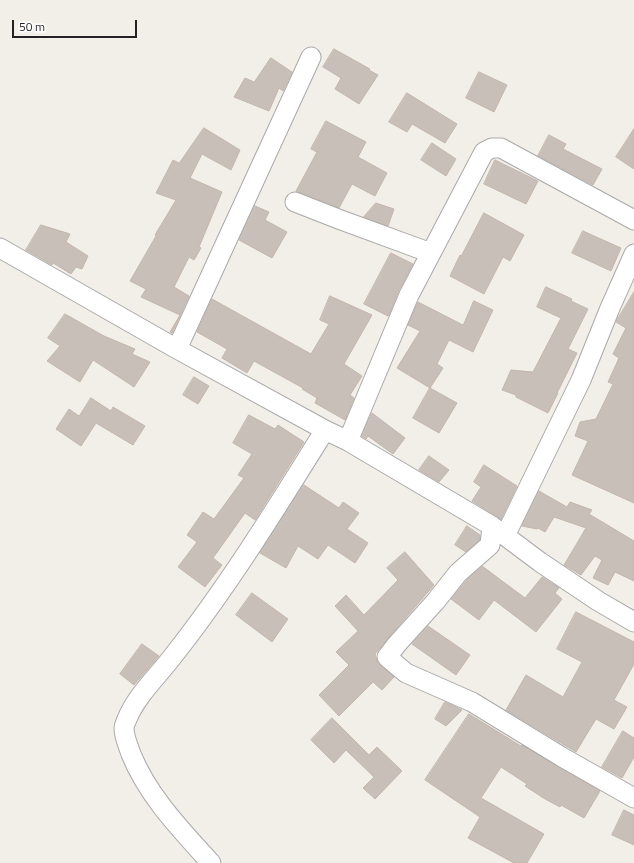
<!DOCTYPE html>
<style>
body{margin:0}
#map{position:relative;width:634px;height:863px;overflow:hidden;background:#f2efe9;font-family:"Titillium Web",sans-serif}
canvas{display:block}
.scale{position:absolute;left:12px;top:20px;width:125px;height:18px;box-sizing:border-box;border:2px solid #222;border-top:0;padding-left:5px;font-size:12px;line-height:14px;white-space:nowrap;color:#222;-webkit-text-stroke:3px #fff;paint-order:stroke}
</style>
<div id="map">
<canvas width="634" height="863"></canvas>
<div class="scale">50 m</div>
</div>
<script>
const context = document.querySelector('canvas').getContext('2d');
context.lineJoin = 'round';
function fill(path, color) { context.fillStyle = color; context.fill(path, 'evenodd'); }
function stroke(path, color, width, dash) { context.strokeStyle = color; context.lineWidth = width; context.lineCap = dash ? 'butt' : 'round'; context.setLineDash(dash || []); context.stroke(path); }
const building = new Path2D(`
 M334,49l36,20 -1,1 9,5 -19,29 -24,-15 6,-11 -18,-11z
 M271,58l21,14 -9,19 -4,-3 -10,23 -35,-14 11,-19 9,4z
 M479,72l28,13 -13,27 -28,-14z
 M407,93l50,31 -12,19 -33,-19 -5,8 -18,-10z
 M326,121l40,21 -8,15 29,16 -12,23 -23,-12 -13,24 -43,-17 21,-39 -6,-3z
 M204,128l36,22 -9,20 -29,-16 -12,24 32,14 -23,55 2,1 -7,12 -5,-3 -15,30 15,9 -17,37 -2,-1 10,-17 -39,-18 5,-8 -16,-8 26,-45 -1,-1 21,-35 -20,-7 17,-33 6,3z
 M634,129v40l-18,-12z
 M549,135l17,9 -3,5 39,20 -9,16 -55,-29z
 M432,143l24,16 -10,17 -25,-16z
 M495,160l43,21 -12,23 -42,-20z
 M376,203l18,6 -6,17 -24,-9z
 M255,206l14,6 -4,8 22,12 -15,26 -33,-18z
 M484,213l40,22 -14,26 -7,-4 -19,37 -34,-18 10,-21 1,1z
 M41,225l29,9 -4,8 22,14 -6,13 -6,-2 -5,7 -18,-11 -1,2 -26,-15z
 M583,231l38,17 -10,23 -39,-18z
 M391,253l22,11 -14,26 -10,25 -1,1 -24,-12z
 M546,287l26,12 -1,2 17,8 -20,40 9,4 -20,40h1l-10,20 -32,-16v-2l-14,-5 9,-20 22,2 28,-54 -24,-11z
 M634,292v211l-62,-28 16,-34 -13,-5 5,-14 16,-3 17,-35 -5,-2 11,-24 -6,-4 13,-26 -10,-6z
 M330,296l42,19 -28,49 18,12 -12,19 4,3 -9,22 -30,-17 2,-5 -15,-9 1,-1 -49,-27 -7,12 -25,-15 5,-9 -30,-17 15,-33 99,55 18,-30 -9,-4z
 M474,301l19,9 -20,42 -24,-12 -12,24 6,4 -13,20 -33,-20 23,-37 -12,-6 10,-23 45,23z
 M65,314l39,22 31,13 -3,5 18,8 -16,25 -41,-27 -13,22 -33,-21 13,-15 -12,-8z
 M194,377l15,9 -11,18 -15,-9z
 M430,388l27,15 -18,30 -26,-15z
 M91,398l20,13 2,-4 32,19 -12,19 -37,-22 -15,23 -25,-17 13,-20 10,7z
 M372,413l33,25 -12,16 -25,-18 -2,3 -4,-3z
 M249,415l26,14 3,-4 26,17 -49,78 -10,-7 -32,45 9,7 -17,22 -27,-20 19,-25 -10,-7 16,-23 11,7 30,-41 -6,-3 14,-21 -19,-11z
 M429,456l20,14 -10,12 -20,-12z
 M484,465l33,21 -16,33 -29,-18 9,-14 -7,-5z
 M304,485l35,23 4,-6 16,11 -12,16 21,14 -13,20 -27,-18 -10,14 -20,-13 -12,22 -26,-15z
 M539,491l28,16 3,-5 22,8 -3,4 45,27v40l-19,-9 -7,13 -15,-7 9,-18 -7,-4 -14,19 -17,-10 22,-37 -32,-11 -9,15 -7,-4 -1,1 -15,-3z
 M467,526l13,9v5l-14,12 -11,-7z
 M405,552l29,33 -45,52 -14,17 2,7 3,4 14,12 -12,13 -9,-8 -34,34 -20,-21 30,-30 -13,-13 22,-21 -23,-25 11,-11 18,20 34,-35 -11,-12z
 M482,566l43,32 17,-21 17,11 -4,5 7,6 -26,33 -42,-32 -15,20 -28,-21 15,-18z
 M252,593l36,26 -16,23 -36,-27z
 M576,612l58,30v22l-20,36 13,7 -13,22 -18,-10 -20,33 -70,-42 20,-35 37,22 19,-35 -25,-13z
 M428,626l42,29 -14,20 -44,-31z
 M142,644l17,12 -25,29 -14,-11z
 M445,702l17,8 -16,16 -11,-7z
 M469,714l52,32 1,-1 78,46 -16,27 -23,-13 -1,2 -15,-8 -20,-13 2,-2 -26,-17 -20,31 63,36 -17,29h-13l-46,-25 12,-21 -55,-37z
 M332,718l37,37 8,-8 25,24 -27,28 -12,-11 11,-11 -28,-27 -12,13 -23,-23z
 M623,731l11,7v19l-12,21 -20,-11z
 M624,810l10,5v30l-22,-10z`);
fill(building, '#c7bfb8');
stroke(building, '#c4b6ab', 1);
const minor = new Path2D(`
 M295,202l46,18 90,33
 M0,248l177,101 148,81 23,11 144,85 48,36 58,39 36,21
 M177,349l134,-292
 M348,441l61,-146 75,-143 8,-4h9l133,72
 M492,526l-2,19 -32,28 -23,29 -38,42 -10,13 19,16 66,29 90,55 72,41
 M505,536l76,-156 29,-72 24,-54
 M211,863c-30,-33 -63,-67 -80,-109 -3,-9 -7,-17 -7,-26 0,-3 2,-6 3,-9 10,-24 30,-42 46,-63 56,-71 104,-149 152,-226`);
stroke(minor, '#a9a9a9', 21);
stroke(minor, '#fff', 19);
</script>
